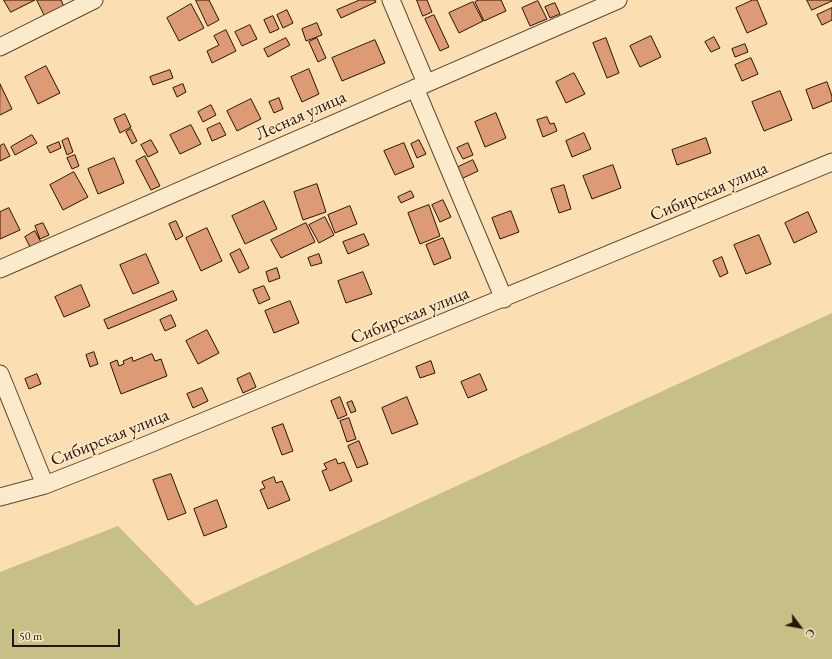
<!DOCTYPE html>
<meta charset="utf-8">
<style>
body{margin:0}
#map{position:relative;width:832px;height:659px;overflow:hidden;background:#fbdfb2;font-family:"EB Garamond",serif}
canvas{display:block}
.north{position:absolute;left:780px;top:607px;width:40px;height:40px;-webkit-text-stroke:3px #fceacd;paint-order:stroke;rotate:122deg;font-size:11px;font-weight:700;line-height:16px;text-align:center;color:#291301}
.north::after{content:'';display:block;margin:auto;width:14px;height:18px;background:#291301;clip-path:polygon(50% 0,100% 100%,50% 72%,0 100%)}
.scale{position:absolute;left:12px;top:629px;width:108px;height:18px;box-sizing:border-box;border:2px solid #291301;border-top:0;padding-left:5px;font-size:12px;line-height:14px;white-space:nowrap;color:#291301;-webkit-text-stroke:3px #fceacd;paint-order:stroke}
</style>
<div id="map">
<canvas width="832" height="659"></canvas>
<div class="north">С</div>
<div class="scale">50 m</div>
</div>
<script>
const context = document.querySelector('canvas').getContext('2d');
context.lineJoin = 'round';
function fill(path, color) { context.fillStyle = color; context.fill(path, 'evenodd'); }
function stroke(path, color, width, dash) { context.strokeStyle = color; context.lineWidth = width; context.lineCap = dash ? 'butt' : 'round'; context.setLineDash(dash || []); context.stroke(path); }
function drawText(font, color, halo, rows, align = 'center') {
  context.font = font + ' "EB Garamond",serif'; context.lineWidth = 3; context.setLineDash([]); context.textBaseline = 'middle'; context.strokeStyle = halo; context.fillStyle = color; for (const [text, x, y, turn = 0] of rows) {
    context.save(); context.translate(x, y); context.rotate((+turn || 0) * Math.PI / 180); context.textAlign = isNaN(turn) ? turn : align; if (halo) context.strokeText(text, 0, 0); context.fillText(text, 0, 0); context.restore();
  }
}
fill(new Path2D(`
 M832,313v346h-832v-87l118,-46 78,80z`), '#c6c087');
const building = new Path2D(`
 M4,0h31l-24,12z
 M37,0h24l4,9 -19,9z
 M196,0h13l10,20 -11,6z
 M360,0h15l1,2 -35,16 -4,-8z
 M417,0h10l5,12 -9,4z
 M479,0h22l5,11 -22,10 -9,-19z
 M753,0h4l10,24 -20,9 -11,-25z
 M807,0h25v1l-20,9z
 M538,1l9,18 -17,7 -8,-18z
 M473,2l10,19 -24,12 -10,-20z
 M555,3l5,11 -10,4 -5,-11z
 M191,4l13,24 -25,13 -12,-23z
 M832,8v12l-10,5 -5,-10z
 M287,10l6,13 -10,5 -6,-13z
 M434,15l15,32 -9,4 -15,-32z
 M273,16l6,13 -9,4 -6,-13z
 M317,23l5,12 -16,6 -4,-12z
 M250,25l7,14 -15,7 -7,-14z
 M226,30l10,21 -24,12 -5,-12 12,-6 -5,-9z
 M651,36l10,21 -21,10 -10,-21z
 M714,37l6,11 -9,4 -6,-10z
 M286,38l4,7 -22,12 -4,-8z
 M317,38l9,20 -8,4 -9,-20z
 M606,38l13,35 -12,5 -14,-35z
 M375,40l10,23 -43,18 -10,-23z
 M745,44l3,8 -13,5 -3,-8z
 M751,58l7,16 -16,7 -7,-16z
 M46,66l14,27 -22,11 -13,-27z
 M309,69l10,25 -17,8 -11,-25z
 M170,70l3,8 -20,7 -3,-8z
 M574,73l11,21 -19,9 -10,-21z
 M827,82l5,14v5l-19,8 -7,-19z
 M0,84l12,25 -12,6z
 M183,84l3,8 -9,5 -4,-9z
 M780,91l12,29 -28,11 -12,-29z
 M279,98l4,11 -9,4 -5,-11z
 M251,99l10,20 -24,12 -10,-20z
 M211,105l5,10 -13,7 -5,-10z
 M496,113l10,25 -21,9 -10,-25z
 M125,114l6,13 -11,6 -6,-14z
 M547,117l3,7 4,-1 3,8 -14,6 -6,-17z
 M220,123l6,12 -14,6 -5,-12z
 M191,125l10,19 -21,10 -10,-19z
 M131,129l6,12 -5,3 -6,-12z
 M584,133l7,16 -19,8 -6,-16z
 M32,135l5,8 -22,12 -4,-8z
 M68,138l5,14 -6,3 -5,-14z
 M706,138l5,15 -34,12 -5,-15z
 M151,140l7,12 -10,5 -7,-12z
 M419,140l7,14 -9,4 -6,-14z
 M59,142l2,6 -11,5 -3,-6z
 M404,143l10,24 -19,8 -11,-24z
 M468,143l5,12 -10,4 -6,-11z
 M4,144l6,12 -10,5v-15z
 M75,155l4,11 -7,3 -5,-11z
 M145,156l15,30 -9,4 -15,-29z
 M114,158l10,25 -26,11 -10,-25z
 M473,160l5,11 -19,9 -5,-11z
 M613,165l8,23 -29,11 -9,-23z
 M74,172l14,25 -25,13 -13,-25z
 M317,184l9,28 -23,8 -9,-28z
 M564,185l7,24 -12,4 -8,-24z
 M411,191l3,6 -13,6 -3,-6z
 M443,200l8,17 -11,5 -8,-17z
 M264,201l13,28 -32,15 -13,-28z
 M429,205l11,31 -20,8 -12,-31z
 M350,206l7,18 -22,9 -7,-18z
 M9,208l11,22 -20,9v-27z
 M511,211l8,21 -19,7 -8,-21z
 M808,212l9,20 -23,11 -9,-20z
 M325,217l9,18 -15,8 -10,-18z
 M176,221l7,15 -7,4 -7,-16z
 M43,223l6,12 -9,4 -5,-13z
 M306,223l9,19 -34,16 -10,-18z
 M207,228l15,33 -21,10 -15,-33z
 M35,231l7,13 -11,5 -6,-12z
 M364,234l5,11 -21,9 -5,-12z
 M759,235l12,29 -25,10 -12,-29z
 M443,238l8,20 -17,7 -8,-20z
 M240,249l9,19 -10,5 -9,-19z
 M146,254l13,29 -26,11 -13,-29z
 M319,254l3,9 -11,3 -3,-8z
 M722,257l6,16 -8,4 -7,-16z
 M277,268l3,10 -11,4 -3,-10z
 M363,272l9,22 -26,9 -8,-22z
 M81,285l9,21 -26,11 -9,-20z
 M264,286l6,13 -11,5 -6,-14z
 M173,291l4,9 -69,29 -4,-9z
 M290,301l9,22 -25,10 -9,-22z
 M171,315l5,11 -11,5 -5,-11z
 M207,330l12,23 -21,11 -12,-23z
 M94,352l4,12 -8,3 -4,-12z
 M152,354l3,7 6,-2 6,17 -46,18 -11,-31 7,-3 2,6 5,-2 -1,-3 9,-4 1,4z
 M431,361l4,12 -15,5 -4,-11z
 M250,373l6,14 -13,6 -6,-14z
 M37,374l4,10 -12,5 -4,-10z
 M480,374l7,16 -19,8 -7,-16z
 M202,388l6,13 -15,7 -6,-14z
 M340,397l7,18 -9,4 -7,-18z
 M407,397l11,27 -26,10 -10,-26z
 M352,401l4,10 -5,2 -4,-10z
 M349,418l7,21 -9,3 -7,-21z
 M283,424l10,27 -11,4 -10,-27z
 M359,441l9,23 -11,4 -9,-22z
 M336,459l2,5 6,-2 8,19 -22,10 -8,-20 5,-2 -3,-5z
 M171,474l15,39 -18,7 -15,-40z
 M274,477l2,6 6,-2 8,19 -22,9 -8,-19 5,-2 -3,-6z
 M217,500l10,27 -23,9 -10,-27z`);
fill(building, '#dc9a75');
stroke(building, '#291301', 1);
const minor = new Path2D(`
 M391,0l35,83
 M0,47l94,-47
 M415,88l89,211
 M0,269l618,-269
 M0,374l45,111
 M0,497l45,-12 104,-41 683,-282`);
stroke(minor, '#5e462d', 19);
stroke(minor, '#fceacd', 17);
drawText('18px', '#291301', '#fceacd', [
 ["Лесная улица",301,116,-24],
 ["Сибирская улица",709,192,-23],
 ["Сибирская улица",410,316,-22],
 ["Сибирская улица",110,438,-22]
]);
</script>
